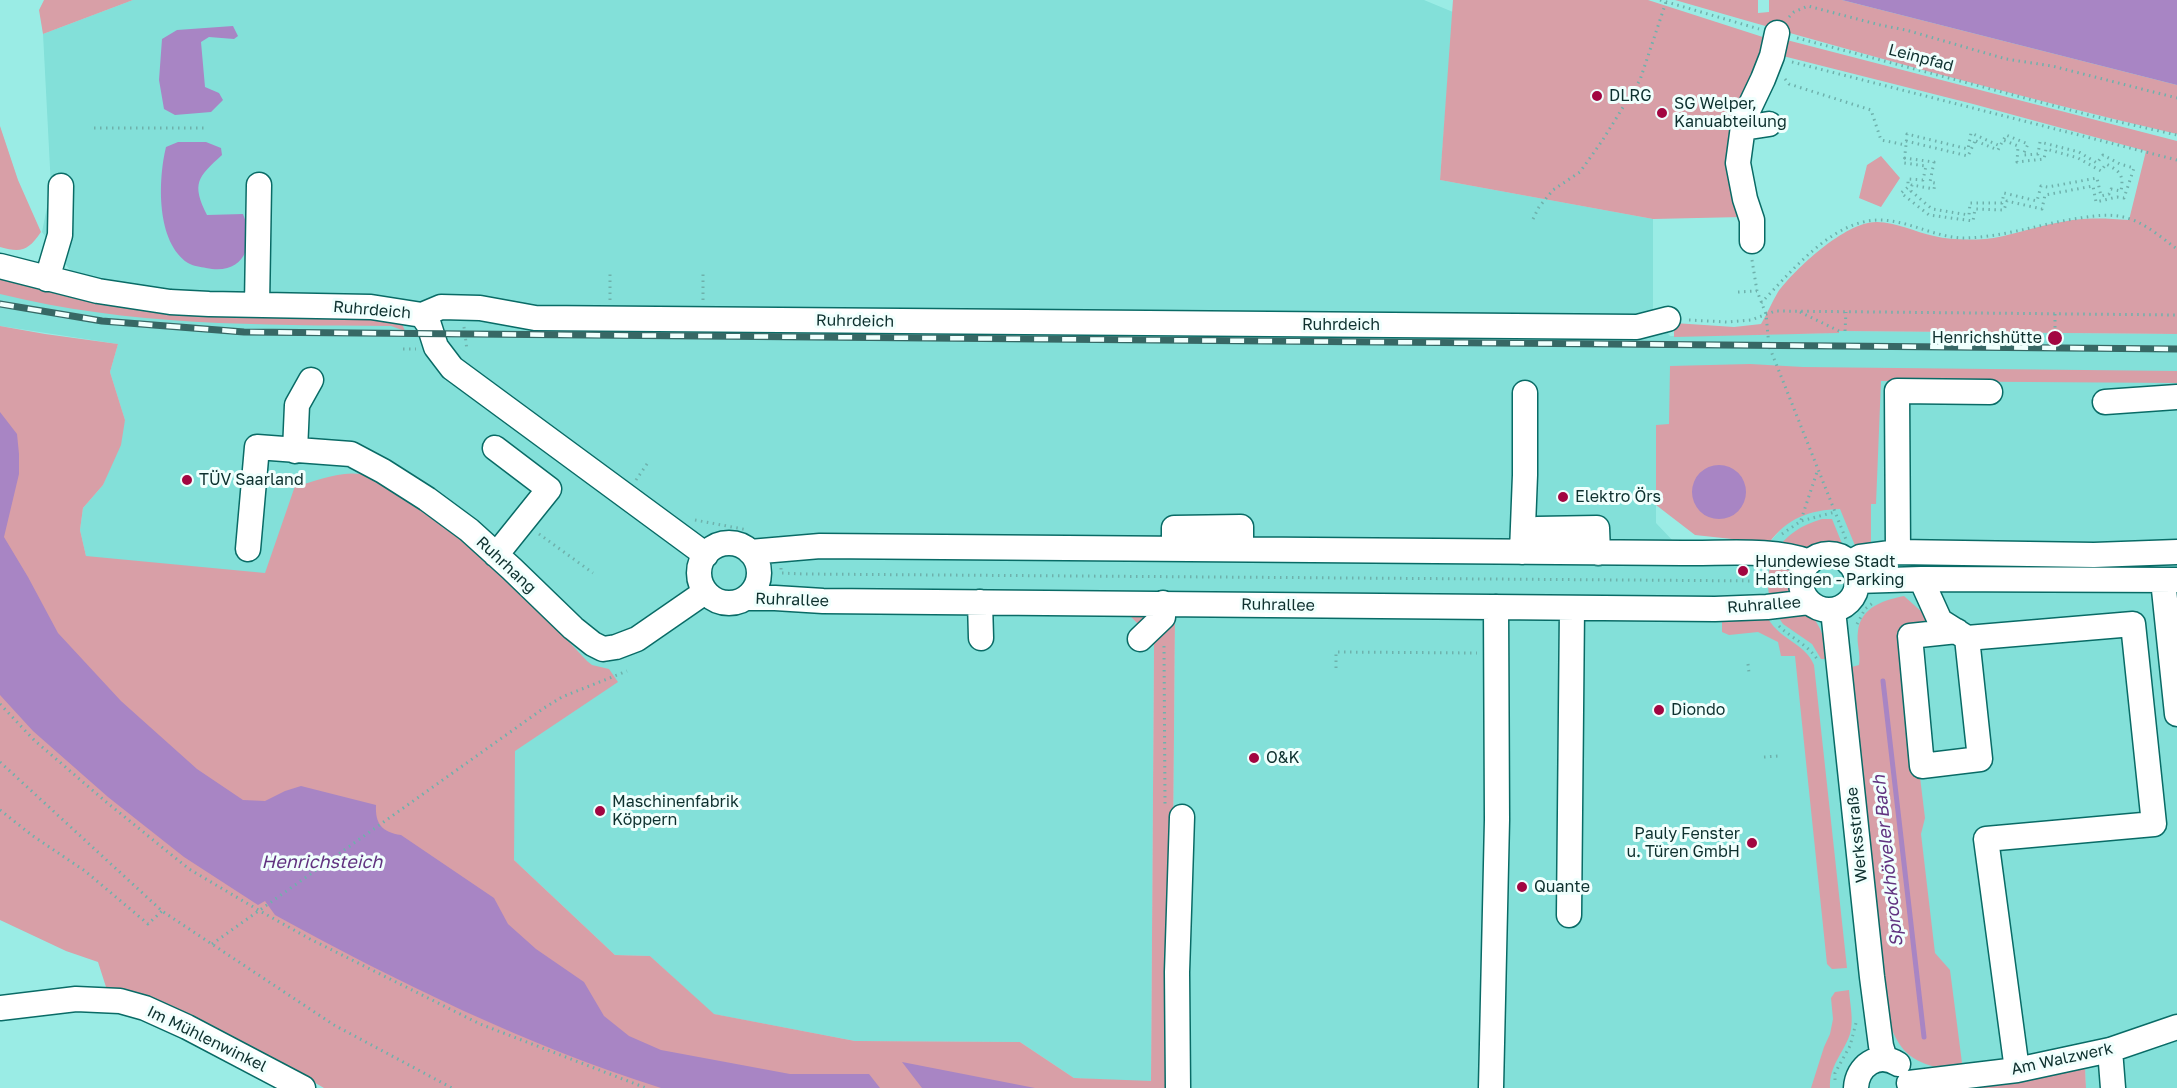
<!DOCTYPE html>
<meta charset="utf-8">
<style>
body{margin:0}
canvas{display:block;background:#9aece5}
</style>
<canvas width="2177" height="1088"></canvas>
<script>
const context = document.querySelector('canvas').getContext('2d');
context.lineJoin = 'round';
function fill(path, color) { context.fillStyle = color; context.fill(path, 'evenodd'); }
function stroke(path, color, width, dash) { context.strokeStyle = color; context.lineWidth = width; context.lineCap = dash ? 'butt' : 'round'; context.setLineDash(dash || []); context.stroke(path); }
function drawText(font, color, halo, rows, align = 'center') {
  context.font = font + ' "Golos Text",sans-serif'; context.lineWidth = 6; context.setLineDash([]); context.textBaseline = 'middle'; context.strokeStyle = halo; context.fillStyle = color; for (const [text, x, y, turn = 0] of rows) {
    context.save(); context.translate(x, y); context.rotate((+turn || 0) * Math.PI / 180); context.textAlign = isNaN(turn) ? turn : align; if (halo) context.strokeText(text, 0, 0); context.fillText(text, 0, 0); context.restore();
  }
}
fill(new Path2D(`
 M133,0h1291l29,12 -13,168 213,39v93l17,24 168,-3 1,-2 338,3v754h-91l-1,-20 -120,20h-794l4,-471h-44l21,21 2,7 -3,437 -77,-4 -54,-36 -165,-1 -142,-27 -63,-58 -35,-1 -101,-95 -428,-304 -6,-26 3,-22 20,-23 22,-65 -15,-48 8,-28 -118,-18v-50l92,24 -50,-68 9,-45 -8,-153zM1656,425h13l153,85 -21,5 -9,5 -9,7 -14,16 -95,-1 -18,-19z`), '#83e0d9');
fill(new Path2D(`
 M44,0h89l-90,34 -4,-24z
 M1453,0h195l121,39 -10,34 -17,144 -89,2 -213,-39z
 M1675,0h83v13l11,-1v-12h73l335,85v49c-169,-39 -336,-86 -502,-134z
 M1779,38l398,103v193l-338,-3v2l-165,4v-14l60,4 27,-3c6,-10 11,-22 17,-32 17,-23 68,-71 99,-70 19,0 38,10 57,14 16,4 35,4 51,3 23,-2 48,-12 71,-16 27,-6 47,-5 73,-3l17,-69 -173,-47 -198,-50z
 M0,126l18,54 23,52c-13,19 -20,21 -41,15z
 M1881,156l19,22 -19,29 -22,-9 8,-33z
 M0,276l383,43 19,5 3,7 -14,-5c-131,-1 -263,0 -391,-32z
 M0,326l45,8 73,10 -8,28 15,48 -4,25 -18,40 -20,23 -3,22 6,26 179,17 30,-87c25,-5 48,-18 74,-10l49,29 51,39 85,82 33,35 5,4 17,4 9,13 -103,69 -1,109 101,95 35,1 64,58 141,27 165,1 54,36 77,3 3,-436 -2,-7 -21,-21 44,-1 -4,472h-847l-52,-30 -166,-71 -8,-25 -32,-11 -66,-31z
 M1750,364l53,3 374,4v12l-296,-2 -5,123h-5v40l-15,4 -16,-39c-30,1 -53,9 -71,34l-74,-8 -39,-30v-80l13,-1 1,-58z
 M1822,519h10l11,27c-23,-4 -45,5 -68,5 13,-17 26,-26 47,-32z
 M1771,561l26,4 -5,16 4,16 -26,4 -3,-20z
 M1904,596l19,17 8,13 -24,45 18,147 -4,16 14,119 15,17 15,116 120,-19 1,21h-139l-4,-19c-34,-8 -44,-18 -56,-52l-39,-349 11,-3c2,-11 -3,-22 -1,-34 3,-24 26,-31 46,-35z
 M1775,612c9,0 25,-1 34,3 11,5 18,33 21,44h-9l-9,-15 -29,-20z
 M1765,613c13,28 39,28 49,52l33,303 -15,1 -5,-5 -32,-308h-14l-3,-14 -20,-10 -29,3 -7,-3v-14z
 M1849,990c1,15 5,30 1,44 -7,20 -21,32 -20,54h-19l13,-41 6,-13 3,-15 -2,-21 4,-6z`), '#d89fa7');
fill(new Path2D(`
 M1842,0h335v85z
 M233,26l5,10 -4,3 -25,-2 -8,5 4,45 14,6 4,7 -12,12 -36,3 -11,-6 -5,-29 3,-41 15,-9z
 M178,142h28l15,6 1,7c-24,22 -31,28 -15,60l36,-1c13,31 1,62 -37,54 -5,-1 -13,-2 -18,-5 -32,-21 -30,-83 -22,-116z
 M0,412l17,22 2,20v20l-15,63 24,40 30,56 63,68 76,68 46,31 22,1 20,-10 16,-5 75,19c-1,19 6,27 25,30l93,63 14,26 28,25 48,33 20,34 25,20 32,14 129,24h79l11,14h-219c-133,-42 -264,-106 -386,-173l-10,-14 -7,4 -74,-48 -76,-60 -75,-66 -33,-36z
 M1692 492a27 27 0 1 1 54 0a27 27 0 1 1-54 0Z
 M902,1062l133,26h-113z`), '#a885c4');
stroke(new Path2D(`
 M1883,681l41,356`), '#a885c4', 5);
const minor = new Path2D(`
 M1743,128l26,-4
 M1752,241v-21l-7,-21 -7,-36 6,-44 19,-40 9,-23 5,-23
 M0,266l98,25 72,11 39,2 162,3 51,8 19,-8 39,1 55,10 1102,9 31,-8
 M47,279l13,-44 1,-49
 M257,305l2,-120
 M422,315l7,10 7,22 16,21 254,187
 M1990,392l-93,-1 1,161 196,3 83,-3
 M2105,402l72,-5
 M495,448l54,41 -53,66
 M295,451l2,-46 14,-25
 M699 573a30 30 0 1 1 60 0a30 30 0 1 1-60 0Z
 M248,549l9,-102 94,7 32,17 44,28 42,31 43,39 61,59 20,16 10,5 13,-2 21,-8 68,-47
 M1174,549v-21l67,-1v22
 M750,552l70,-6 862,7c41,1 89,-5 128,9
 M1522,552l3,-77v-82
 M1522,552l15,-23 60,-1 1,25
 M1801 582a28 28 0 1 1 56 0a28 28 0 1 1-56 0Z
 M1849,563l11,-6 38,-5
 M1921,579l19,42 27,17 166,-14 21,200 -168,15 31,231
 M2163,580l14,134
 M1857,581l64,-2 256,1
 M747,598h28l48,3 892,8 52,-2 42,-5
 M980,602l1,36
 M1833,610l39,367 9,69 4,13
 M1957,631l-47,5 12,130 58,-7 -13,-121
 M1140,639l23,-22v-14
 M1569,915l3,-307
 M0,1008l76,-9 44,2 25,7 42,19 116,61
 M2110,1050l3,38
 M1909,1083l108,-13 93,-20 67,-23
 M1178,1088l-1,-116 5,-155
 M1491,1088l6,-268 -1,-213
 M1856,1088c1,-22 22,-37 42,-24`);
stroke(minor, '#096b66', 27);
stroke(new Path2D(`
 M1660,0l99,29
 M1789,17l5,-5 14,-6 72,19 26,5 100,29 46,7 125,32
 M1797,38l296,78 84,19
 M1792,62l385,98
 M1785,79l4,5 82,26 10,30 25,5 -2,18 22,3 -3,14 -15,-1v8l-7,6 28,22 44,6 2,-12 29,1 3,-9 35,8 3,-14 48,-9 3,16 21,-5 7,1 10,-30 -14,-4 -17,-9 -6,8 -18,-11 -39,-10 -2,12 -15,1 5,-11 -22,-9 -6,11 -29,-13 -3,16 -61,-15 -1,11
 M94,128h111
 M1906,141l62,15 7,-15
 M1976,141l22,9 2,-4
 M1904,158l30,4 -4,20 5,1 -1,6 -22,-4 -1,6 21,18 37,6 1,-12h32l2,-10 33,8 4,-15 7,1 49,-9 4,18 8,-2 2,-5 10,2c3,-16 -1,-20 -15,-27l-5,7 -23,-13 -32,-9 -2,10 -27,3 1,-16 -15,-6
 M1533,219l6,-12 14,-17 27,-18 22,-31 38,-61 26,-78
 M1752,260l5,31 9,23 3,32 78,196
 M1738,292l19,-1
 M610,300v-29
 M703,300v-29
 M1761,303c27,-28 63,-72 102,-81 36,-9 67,16 102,16 41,-1 81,-16 122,-21 13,-2 27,-3 40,1 18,5 35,20 50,31
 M1800,312l39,19
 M2055,314v19
 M1689,320l38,2 24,-2 24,-9 402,4
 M464,327l3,23
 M1845,331l1,-19
 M403,349h13
 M636,480l13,-19
 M695,520l53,10
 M1801,520l17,-51
 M539,534l54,39
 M1782,534l19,-13 34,-9
 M781,568v5l22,1 959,7
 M1857,624l8,-15 9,-7
 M1779,626c12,12 28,18 38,33
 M1164,646l1,158
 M1748,664l1,9
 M1336,668v-16l141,1
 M0,704l34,36 71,61 84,68 71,42 50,28 170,85 166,64
 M1764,757l14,-1
 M0,762l162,149 172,114 118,63
 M0,810l33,26 52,35 63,53 14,-13
 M212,944l332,-236 18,-11 65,-26
 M1835,1080v-7l15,-27 6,-23`), '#6eb1ac', 3, [1.5, 4.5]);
stroke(minor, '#fff', 24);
const rail = new Path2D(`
 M0,304l102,17 142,11 1933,17`);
stroke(rail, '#376865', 7);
stroke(rail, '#f0fffd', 4.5, [14]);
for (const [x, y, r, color] of [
 [1597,96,6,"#a20641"],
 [1662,113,6,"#a20641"],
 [2055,338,8,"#a20641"],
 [187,480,6,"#a20641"],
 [1563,497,6,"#a20641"],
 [1743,571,6,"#a20641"],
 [1659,710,6,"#a20641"],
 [1254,758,6,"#a20641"],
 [600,811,6,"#a20641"],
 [1752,843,6,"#a20641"],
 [1522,887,6,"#a20641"]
]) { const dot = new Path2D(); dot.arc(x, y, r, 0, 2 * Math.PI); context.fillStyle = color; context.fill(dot); stroke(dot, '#f0fffd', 2); }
drawText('16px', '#0d302e', '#f0fffd', [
 ["Leinpfad",1921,58,15],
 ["Ruhrdeich",372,310,5],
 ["Ruhrdeich",855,321,1],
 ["Ruhrdeich",1341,325],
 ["Ruhrhang",506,565,43],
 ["Ruhrallee",792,600,2],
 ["Ruhrallee",1278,605,1],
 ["Ruhrallee",1764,605,-4],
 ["Werksstraße",1857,835,-96],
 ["Im Mühlenwinkel",207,1039,26],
 ["Am Walzwerk",2062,1059,-12]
]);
drawText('16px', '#0d302e', '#f0fffd', [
 ["DLRG",1609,96],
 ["SG Welper,",1674,104],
 ["Kanuabteilung",1674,122],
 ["Henrichshütte",2042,338,"right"],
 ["TÜV Saarland",199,480],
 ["Elektro Örs",1575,497],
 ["Hundewiese Stadt",1755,562],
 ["Hattingen - Parking",1755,580],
 ["Diondo",1671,710],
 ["O&K",1266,758],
 ["Maschinenfabrik",612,802],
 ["Köppern",612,820],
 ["Pauly Fenster",1740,834,"right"],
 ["u. Türen GmbH",1740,852,"right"],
 ["Quante",1534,887]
], 'left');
drawText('italic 18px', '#613380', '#f0fffd', [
 ["Sprockhöveler Bach",1888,861,-96],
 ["Henrichsteich",322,862]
]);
</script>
